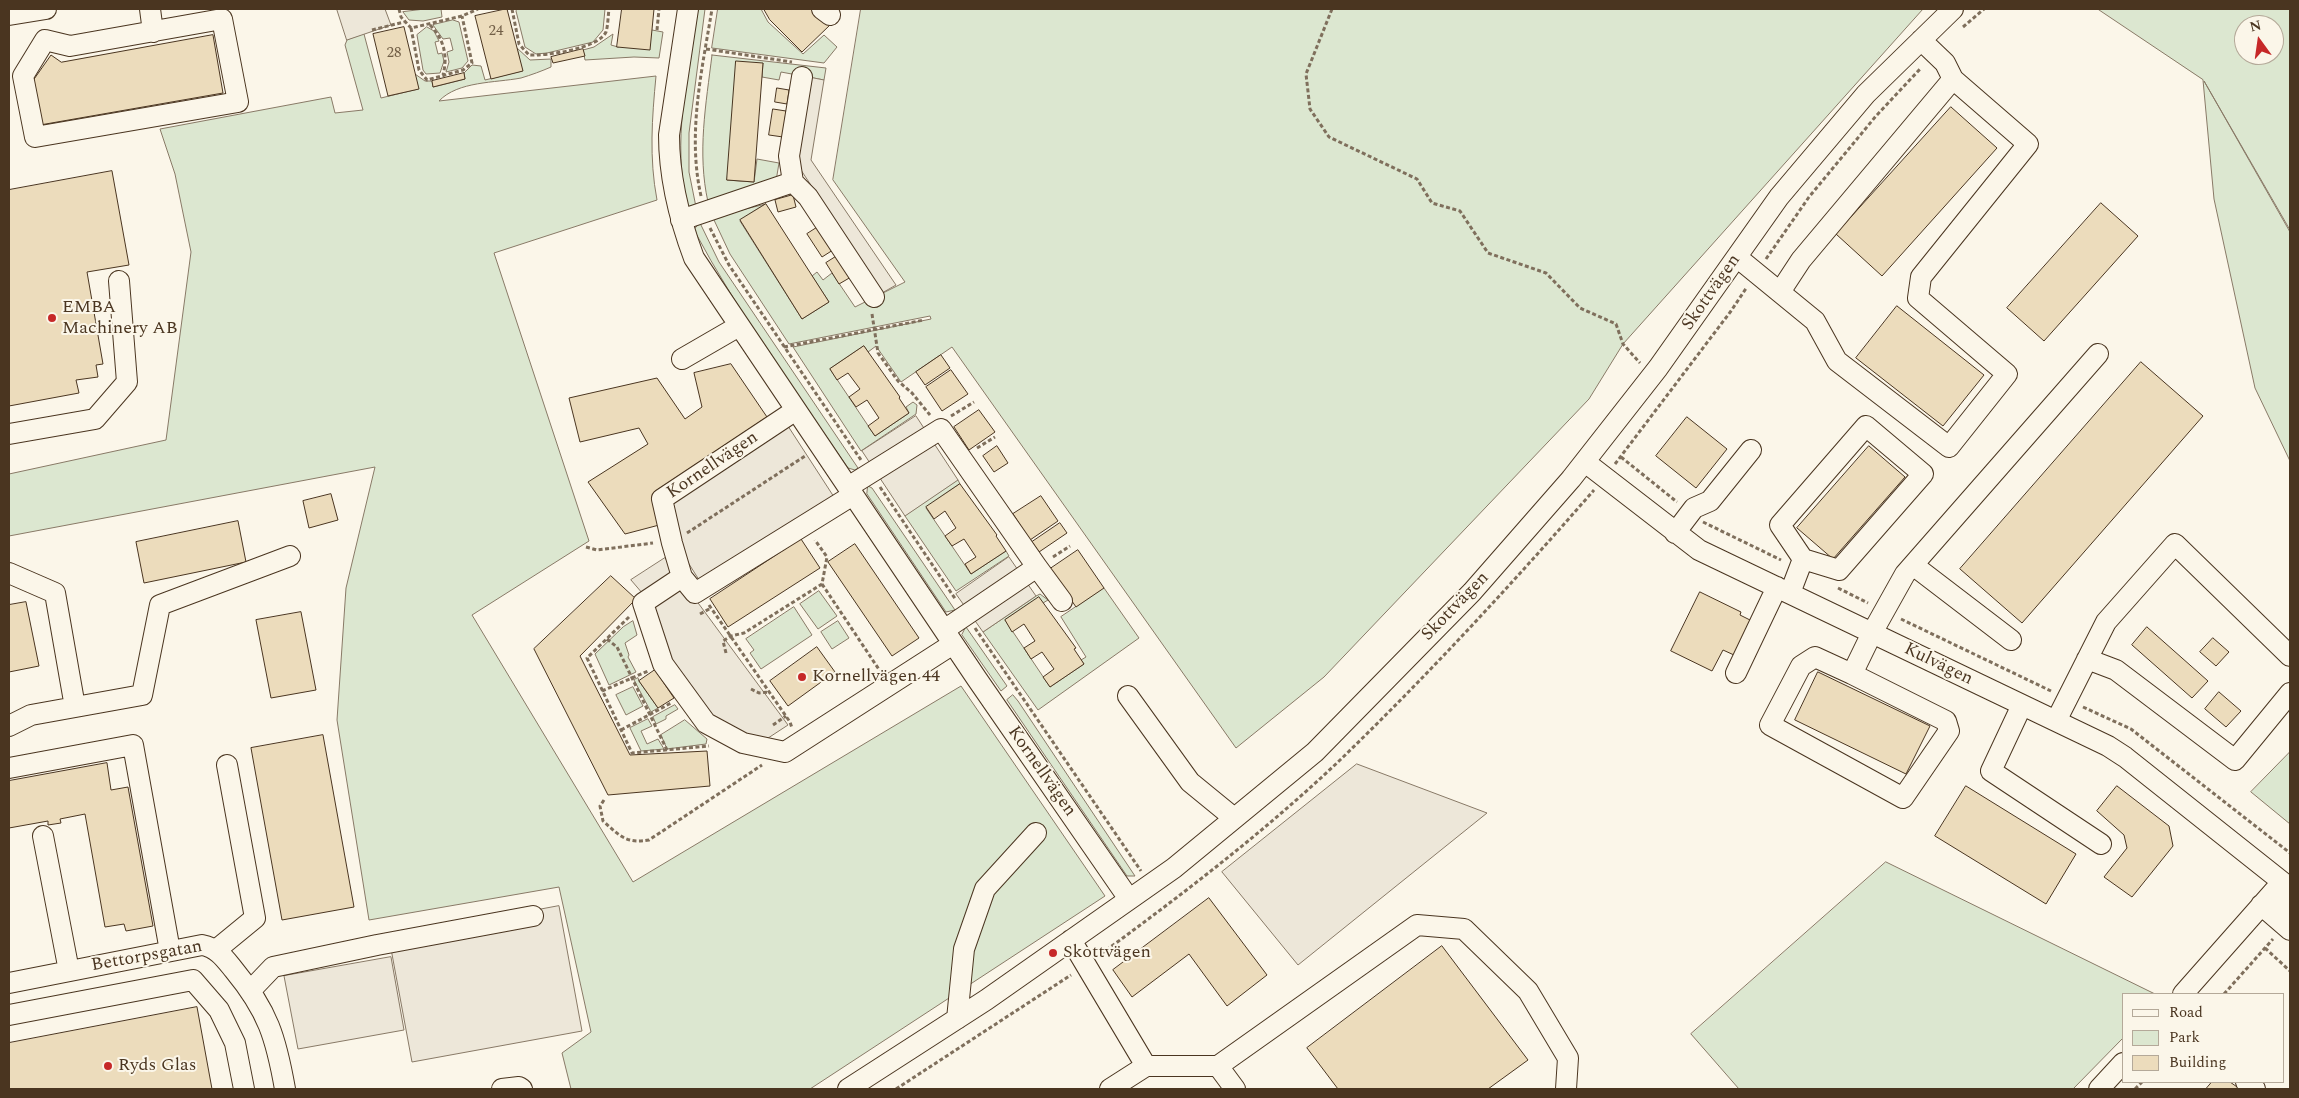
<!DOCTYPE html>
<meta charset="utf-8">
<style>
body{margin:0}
#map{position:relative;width:2299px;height:1098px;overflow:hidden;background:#fbf6e9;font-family:Spectral,serif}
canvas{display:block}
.frame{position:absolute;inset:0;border:10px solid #4a3520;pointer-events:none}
.legend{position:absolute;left:2122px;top:993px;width:162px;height:90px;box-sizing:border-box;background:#fbf6e9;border:1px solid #b4a999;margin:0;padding:6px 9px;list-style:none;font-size:15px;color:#4a3520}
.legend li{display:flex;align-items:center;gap:10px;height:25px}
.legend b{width:25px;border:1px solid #b4a999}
.north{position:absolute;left:2234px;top:15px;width:50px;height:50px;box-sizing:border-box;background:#fbf6e9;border:1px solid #b4a999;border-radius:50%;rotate:346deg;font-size:14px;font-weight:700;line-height:20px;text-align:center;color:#4a3520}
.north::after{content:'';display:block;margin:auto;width:18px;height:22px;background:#c62828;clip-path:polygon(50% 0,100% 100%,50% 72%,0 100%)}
</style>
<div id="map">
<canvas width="2299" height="1098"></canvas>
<div class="frame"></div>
<ul class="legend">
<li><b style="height:6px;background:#fbf6e9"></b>Road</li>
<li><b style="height:14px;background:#dce7d0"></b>Park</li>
<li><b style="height:14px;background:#ecdcbc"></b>Building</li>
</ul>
<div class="north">N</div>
</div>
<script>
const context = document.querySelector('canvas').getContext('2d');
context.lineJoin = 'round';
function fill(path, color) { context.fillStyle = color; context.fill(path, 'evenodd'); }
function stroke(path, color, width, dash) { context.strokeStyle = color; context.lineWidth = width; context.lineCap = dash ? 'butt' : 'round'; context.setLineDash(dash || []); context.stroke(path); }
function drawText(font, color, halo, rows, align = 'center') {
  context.font = font + ' Spectral,serif'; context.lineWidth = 4; context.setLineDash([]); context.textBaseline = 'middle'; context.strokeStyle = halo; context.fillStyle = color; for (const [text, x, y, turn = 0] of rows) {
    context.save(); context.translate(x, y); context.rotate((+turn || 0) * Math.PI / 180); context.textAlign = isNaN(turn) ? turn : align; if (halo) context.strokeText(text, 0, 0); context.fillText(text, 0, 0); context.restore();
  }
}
const green = new Path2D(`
 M425,9h16l1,8 -19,4 -14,-1 -6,-8z
 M518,9h87l-2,21 -10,12 -46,11 -11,1 -11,-7 -9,-36z
 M698,9h7l-16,124v39l7,35 -8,1c-17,-66 0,-133 10,-199z
 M718,9h43l7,13 35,32 21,-19 13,12 -13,16 -112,-15z
 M861,9h1062l-300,335 -34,55 -265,278 -88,71 -284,-401 -51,35 -25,-36 -8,6 -4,-6 -34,23 45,67 34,-23 -3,-6 7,-5 4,3 -1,9 -55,37 -68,-104 138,-28 -1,-3 -141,28 -59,-90 -16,-34 2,-4 50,-12 -26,17 62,98 27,-17 -17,-26 5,-4 6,8 9,-7 23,34 50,-25 -72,-102z
 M2098,9h192v221l-86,-149 86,151v229l-35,-73 -41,-189 -11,-119zM2244,25h30v30h-30z
 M453,20l6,2 9,39 -6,7 -16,4 3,-10 -2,-10 6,-2 -3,-12 -7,1 -10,-14z
 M427,27l7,4 5,10 -4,1 3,12 4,-1 2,8 -4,12 -14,1 -3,-4 -6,-35z
 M652,30l11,2 -4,26 -25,-1 -49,3 -2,-10 11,-3 19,-13 -2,11 7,2z
 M364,34l17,64 37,-9 -3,-15 10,7h7l1,6 32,-8 -1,-6 8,-8 9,1 4,14 37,-9 -5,-23 13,12 21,-1v8c-9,4 -20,8 -30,11 -26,5 -63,3 -82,23l217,-25c-4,42 -7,82 1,124l-163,53 95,288 -117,74 161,267 328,-196 144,210 -295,193h-239l-9,-36 29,-21 -32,-145 -190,33 -32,-200 9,-132 29,-121 -366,69v-62l157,-34 25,-188 -16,-78 -15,-45 171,-32 4,16 28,-3 -18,-65 2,-5z
 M712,55l114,13 -2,12 -43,-8 -2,8 -17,-3 1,-14 -36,117 27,2 3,-23 22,4 -3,18 -68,21c-11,-49 -2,-98 4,-147z
 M700,223l19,39 139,206 -3,2 -7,-2c-53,-78 -110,-155 -154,-238z
 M958,480l2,4 -34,24 45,66 35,-23 3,5 -53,35 -51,-75z
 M868,486l4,2 83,122 -9,2 -79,-118z
 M1104,588l35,50 -101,72 -55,-78 53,-36 4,-2 8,6 -5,3 -4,-5 -34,22 45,67 34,-23 -3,-4 5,-3 -25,-40z
 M819,591l18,25 -19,13 -18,-25z
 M794,607l18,28 -51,34 -11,-16 4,-3 -8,-11z
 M633,621l4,14 -12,8 4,12 -1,2 8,15 -27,13 -14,-31 28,-27z
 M838,621l11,17 -17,11 -11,-17z
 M966,627l41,59 -6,5 -39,-56z
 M638,678l1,3 19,27 -7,4 -17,-32z
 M633,687l10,19 -17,9 -10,-20z
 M1013,695l5,6 117,175h-8l-120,-176z
 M675,705l3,4 -12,7v3l-10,5 -3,-7z
 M648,719l4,7 -11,5 6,13 11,-5 6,10 -23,2 -11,-23z
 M685,720l22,19 -1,5 -39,5 -6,-14z
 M2290,752v72l-39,-32z
 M1886,862l269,132h-32v44l-50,51h-334l-48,-55z`);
fill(green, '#dce7d0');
stroke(green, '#887966', 1);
const parking = new Path2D(`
 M337,9h48l6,16 -44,15z
 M809,77l15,3 -13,80 85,125 -14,8 -85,-129z
 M916,416l42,64 -53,36 -43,-65z
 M786,423l48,74 -133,86 -24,-38 -10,-41z
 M1009,557l27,39 -53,36 -27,-38z
 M665,558l123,167 -29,19 -53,-29 -44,-63 -19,-58 -12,-14z
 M1357,764l130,49 -189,152 -76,-93z
 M559,906l23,125 -170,31 -23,-124z
 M391,957l13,73 -106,19 -14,-73z`);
fill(parking, '#ede7d9');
stroke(parking, '#887966', 1);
const building = new Path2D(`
 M507,9l16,62 -32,8 -16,-63z
 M622,9h32l-4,41 -33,-3z
 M764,9h48l18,16 -28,27 -32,-32z
 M404,27l15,62 -31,7 -15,-62z
 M213,35l10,58 -183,32 -8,-43 19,-27 10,7z
 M583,49l2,7 -32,7 -2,-6z
 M736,61l27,2 -9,119 -27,-2z
 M464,73l1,6 -32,8 -1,-6z
 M777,88l12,2 -2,14 -12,-2z
 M1951,107l46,41 -115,128 -46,-42z
 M773,109l13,2 -3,26 -14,-2z
 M112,171l17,94 -42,7 16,92 -7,1 2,12 -22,3 3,13 -70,13v-216z
 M793,195l3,12 -18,5 -3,-12z
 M2101,203l37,33 -94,105 -37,-33z
 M766,204l63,98 -27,17 -62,-99z
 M818,227l15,23 -11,7 -15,-23z
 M837,256l14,21 -12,7 -13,-21z
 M1897,306l87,69 -41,51 -87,-68z
 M864,346l36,51 -1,1 10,15 -34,23 -7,-10 11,-8 -12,-18 -11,7 -7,-10 11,-8 -12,-16 -11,7 -7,-11z
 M941,355l9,13 -25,17 -9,-13z
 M2141,362l62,54 -181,207 -62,-54z
 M731,364l36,53 -113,75 9,32 -38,10 -37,-52 60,-38 -9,-16 -59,14 -11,-44 88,-20 28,41 17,-12 -8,-34z
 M951,370l17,24 -26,17 -16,-24z
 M979,410l16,22 -26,18 -15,-23z
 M1687,417l40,32 -31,39 -40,-32z
 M997,446l11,17 -14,9 -11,-16z
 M1869,446l36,31 -72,82 -36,-31z
 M960,484l37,51 -1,1 10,15 -35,23 -6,-10 11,-7 -12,-18 -12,7 -7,-10 11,-8 -11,-17 -11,8 -8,-12z
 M331,494l7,26 -29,8 -6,-27z
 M1041,496l17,25 -28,19 -17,-26z
 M238,521l8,41 -102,21 -8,-41z
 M1060,523l7,10 -28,19 -7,-10z
 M801,539l19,29 -92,59 -18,-28z
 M855,544l64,94 -27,18 -64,-94z
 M1078,550l26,38 -28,19 -26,-38z
 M611,576l25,23 -56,57 50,99 77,-4 3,35 -102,9 -74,-146z
 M1700,592l41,20 -1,3 12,6 -18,34 -11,-5 -11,21 -41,-20z
 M1039,597l37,51 -2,1 10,15 -34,23 -7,-10 11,-8 -12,-17 -11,7 -7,-11 11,-7 -11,-17 -12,8 -7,-12z
 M26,602l13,64 -30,6v-67z
 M301,612l15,78 -45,8 -15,-78z
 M2147,627l61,54 -16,17 -60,-53z
 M2213,638l16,14 -13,14 -16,-14z
 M817,647l18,25 -47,34 -18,-25z
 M655,670l19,28 -16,10 -19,-27z
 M1818,672l112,54 -24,48 -111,-54z
 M2219,692l22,19 -15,16 -21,-18z
 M323,735l31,172 -72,13 -31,-172z
 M107,763l4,27 17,-3 25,139 -27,5 -2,-7 -19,3 -20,-113 -25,5 1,4 -13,2v-4l-39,7v-47z
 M1966,786l110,68 -30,50 -111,-68z
 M2117,786l52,40 4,20 -41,51 -28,-20 23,-29 -3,-13 -27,-24z
 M1209,898l58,77 -40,31 -38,-52 -57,43 -19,-27z
 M1442,946l86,114 -40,29h-150l-31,-41z
 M197,1007l15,82h-203v-46z
 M2212,1082h18l10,7h-34z`);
fill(building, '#ecdcbc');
stroke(building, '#4a3520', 1);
const minor = new Path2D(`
 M150,9l3,23
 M688,9l-19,126c0,44 10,83 25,123l283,421 152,220
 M822,9l8,6
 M9,15l37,-6
 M222,19l16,83 -203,35 -12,-61 22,-36 25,6z
 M1921,40l24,23 8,16
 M793,182l15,15 66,100
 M681,220l112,-38 -4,-26 13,-79
 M1738,258l77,63 22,40 112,86 58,-73 -89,-76 3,-21 107,-133 -75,-65 -152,181 -21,32
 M682,359l57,-33
 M796,410l-134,89 10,44 10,34 -39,26 20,61 43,59 37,20 42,9 168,-108
 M9,434l86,-15 32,-37 -8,-101
 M1585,462l114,88 409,196 17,11 165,131
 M848,487l93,-58 96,138 -93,63
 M1675,533l19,-25 16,-7 41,-51
 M1913,565l98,75
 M1037,567l25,34
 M9,573l46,20 20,114
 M682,577l13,16 158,-98
 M1790,593l13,-34 -23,-34 86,-99 57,48 -84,96 -36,-11
 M2087,659l29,11 119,90 55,-67
 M1736,673l41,-86
 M1852,674l94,47 3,10 -46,67 -133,-73 31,-59 14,-9 37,17 20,-41 33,-59 193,-220
 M1128,696l62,86 44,36
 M2022,705l-31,66 110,73
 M2056,721l50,-99 69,-78 115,112
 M9,726l22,-11 111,-20 18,-90 130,-49
 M9,768l124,-23 37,206
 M43,836l26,135
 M2272,894l18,15
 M2261,905l29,25
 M1071,940l75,126
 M216,950l39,-32 -28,-153
 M9,983l193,-38c16,3 23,14 32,25 34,41 42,68 51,119
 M251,990l22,-23 104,-22 156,-29
 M2183,994l99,-112
 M9,1015l184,-35 26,30 16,33 9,46
 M957,1019l7,-70 21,-60 51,-56
 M1218,1066l199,-141 47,4 64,62 40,67 -2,31
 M2246,1082l9,7
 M502,1089l17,-2 3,2
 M848,1089l138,-89 188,-132 141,-116 157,-160 99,-113 87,-111 121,-171 87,-103 87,-85
 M1110,1089l36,-23h72l17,23
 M2099,1089l24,-26`);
stroke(minor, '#4a3520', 22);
stroke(new Path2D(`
 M399,9l2,8 10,11 51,-12 16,-7
 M512,9l7,35 10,11c16,1 69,-6 77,-23 2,-6 2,-16 3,-23
 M1332,9l-26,65 4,35 19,28 88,42 15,24 28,8 28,42 58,20 34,35 36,16 7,20 17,19
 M430,25c14,14 18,31 13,50
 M1963,27l21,-18
 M411,28l8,42 8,10 36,-10 9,-7 -10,-47
 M372,30l32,-8
 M657,30l2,-21
 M706,49l86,13
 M701,196c-14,-62 1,-126 11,-187
 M710,228l19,37 132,195
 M1766,259l43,-62 67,-81 45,-48
 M872,314l6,39 20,28 14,12 18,22
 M784,347l140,-27
 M951,416l23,-14
 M977,448l18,-11
 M1621,457l56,45
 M1615,464l116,-153 16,-24
 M880,487l76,113
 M1703,522l78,38
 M687,533l118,-77
 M586,547l11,3 56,-7
 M1053,557l17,-11
 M822,584l58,87
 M1838,588l30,15
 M709,605l81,117 2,6
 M700,614l11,-6
 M629,617l-42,41 45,95 77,-7
 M1901,619l150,72
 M975,628l166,243
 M607,639l10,8 50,103
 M726,653l-3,-12 8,-5 13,-3 78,-49 5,-27 -12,-17
 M751,689l8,4 10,-1
 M602,691l46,-20
 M2083,707l48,22 159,124
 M773,725l13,-9
 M621,730l50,-27
 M604,800l-4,6 3,15c17,15 23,23 46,19l113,-75
 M2265,948l25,23
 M1101,954c82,-60 163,-122 237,-192 90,-87 174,-178 256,-272
 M2224,994l49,-55
 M896,1089l175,-114
 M2135,1089l7,-7`), '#7f6f5c', 3, [4, 2.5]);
stroke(minor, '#fbf6e9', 20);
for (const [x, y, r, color] of [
 [52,318,5,"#c62828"],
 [802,677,5,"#c62828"],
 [1053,953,5,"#c62828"],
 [108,1066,5,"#c62828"]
]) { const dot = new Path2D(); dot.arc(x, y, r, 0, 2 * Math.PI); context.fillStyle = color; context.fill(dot); stroke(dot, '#fbf6e9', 2); }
drawText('15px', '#725f47', null, [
 ["24",496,32],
 ["28",394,54]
]);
drawText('18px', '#4a3520', '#fbf6e9', [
 ["Skottvägen",1712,293,-55],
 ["Kornellvägen",713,466,-34],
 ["Skottvägen",1456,607,-46],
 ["Kulvägen",1938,665,26],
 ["Kornellvägen",1041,772,55],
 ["Bettorpsgatan",147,957,-10]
]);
drawText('18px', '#4a3520', '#fbf6e9', [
 ["EMBA",62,308],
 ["Machinery AB",62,329],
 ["Kornellvägen 44",812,677],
 ["Skottvägen",1063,953],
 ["Ryds Glas",118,1066]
], 'left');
</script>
